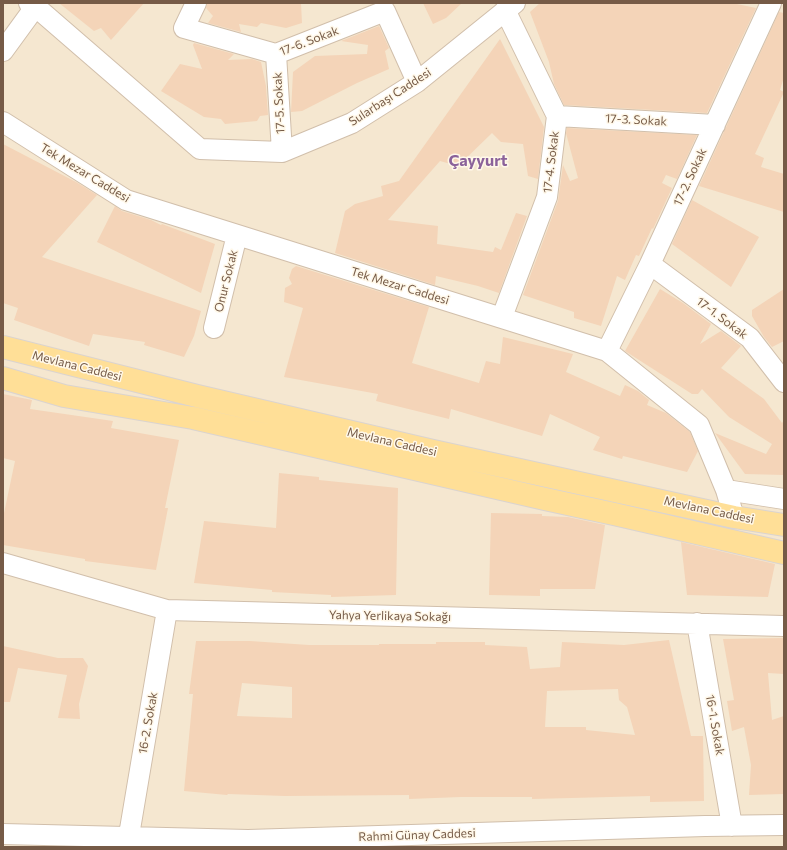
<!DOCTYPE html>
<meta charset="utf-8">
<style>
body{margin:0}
#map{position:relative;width:787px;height:850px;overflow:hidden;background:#fdf4e2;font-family:Commissioner,sans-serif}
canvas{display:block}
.frame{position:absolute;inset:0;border:4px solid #765b47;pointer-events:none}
</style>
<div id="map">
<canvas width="787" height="850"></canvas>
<div class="frame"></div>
</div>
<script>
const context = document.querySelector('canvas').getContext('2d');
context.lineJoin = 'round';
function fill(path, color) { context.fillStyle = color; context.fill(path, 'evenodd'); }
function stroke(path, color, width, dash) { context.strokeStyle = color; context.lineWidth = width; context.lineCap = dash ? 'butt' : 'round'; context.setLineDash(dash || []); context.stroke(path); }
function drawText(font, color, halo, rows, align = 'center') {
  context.font = font + ' Commissioner,sans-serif'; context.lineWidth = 3; context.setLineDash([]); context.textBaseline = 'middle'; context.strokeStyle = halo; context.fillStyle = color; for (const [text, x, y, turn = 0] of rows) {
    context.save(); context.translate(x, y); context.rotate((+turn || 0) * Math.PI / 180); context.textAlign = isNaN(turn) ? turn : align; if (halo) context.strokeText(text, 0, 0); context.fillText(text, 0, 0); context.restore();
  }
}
fill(new Path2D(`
 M3,3h781v844h-781z`), '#f5e7d0');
fill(new Path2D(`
 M59,3h85l-33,37 -10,-12 -7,3z
 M207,3h94l1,20 -16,5 -25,-5 -4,4 -18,-3 2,8 -33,-9 5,-7 -7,-8z
 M423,3h39l-16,15 -13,6z
 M540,3h192l24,5 -49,105 -143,-8 -10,-21 -5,-22 -19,-50z
 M779,12l5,1v64l-4,13 4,2 -29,62 9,4 -3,9 23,7v38l-85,-26z
 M379,26l10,22 -4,3 4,18 -32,14 -55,28 -11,1 2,-40 22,-16 52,-2 1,-9 -27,-4z
 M500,39l44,88 -6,52 -10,-3 -5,-32 -22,-2 -9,-9 -34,33 -18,-5 -52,59 50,6 -1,18 56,8 2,-5 6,3 15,-37 11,3 -28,77 -21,-7 -42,-10 -1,9 -100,-32 10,-42 10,-7 28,-8 -2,-10 18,-5z
 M194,43l40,11 -6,6 24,-1 9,3 5,24 2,29 -8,1 -3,5 -32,3 -4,-5 -17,-2 -43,-26 19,-27 22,5 -9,-24z
 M567,128l130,7 -20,44 -11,-4 -4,8 10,5 -19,41 -1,-1 -13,28 -3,-1 -11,25 -8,-4 -16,50 -27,-8v-6l-51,-17 35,-94 5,-36 7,16 8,-3 -12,-45z
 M3,144l73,38 21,13 -55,62 159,54 -7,25 -10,21 -40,-12 1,-3 -52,-8 -4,12 -75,-26 4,-12 -15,-5z
 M692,200l67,37 -28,50 -59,-43z
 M115,206l7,5 29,9 10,5 1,-1 53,20 -14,49 -104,-51z
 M296,266l133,41 -17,56 67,20 7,-22 14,3 3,-27 70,17 -7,18 54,24 5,-11 13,6 11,9 -2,5 19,8 24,19 8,19 -11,21 -64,-16 -1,3 -29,-9 7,-13 -50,-23 -8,22 -91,-27 -2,10 -73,-18 2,-7 -94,-17 19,-69 -19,-6 1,-14 7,-4 -3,-6 3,-9z
 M660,289l23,14 28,21 -11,20 21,-13 20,15 -20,22 43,31 18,24 2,-3v55l-39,-1 -30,-41 51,21 6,-10 -43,-27 -27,-28 -4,5h-6l-67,-43z
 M784,289v52l-12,6 -8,-10 -12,-21v-6z
 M3,394l29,6 -2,9 83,12 -2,7 68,12 -14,68h3l-12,62 -71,-9v-2l-82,-14v-27l12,-57 -12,-3z
 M279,473l40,4v3l79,8 -2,107 -65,2v-2l-59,-3v-2l-78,-7 10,-62 72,7z
 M491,513l51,1v2l26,1 37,8 -10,64h-55v7l-51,-1z
 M681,542l94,22 -7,33 -81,-2z
 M784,638v36l-16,-1 4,47 12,-4v78l-35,1 2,-30 -7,-38 -12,4 -5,-30 7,-1 -11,-61z
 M669,640l22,96h12l1,65 -54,1v-6l-118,3v-2h-71l-52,2v-4l-124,1 -57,-2 -1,1 -43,-4 9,-97h-4l7,-53h54l59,4h70v-1h57v-2h49v3l42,2 3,22 30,-2 2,-25 62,3zM242,683l50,4v31l-55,-2zM618,689l1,11 8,7 8,28 -49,-5v-3h-41l2,-36z
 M3,646l55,12h25l5,8 -9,38 1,15 -22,-1 9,-43 -49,-7 -8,34h-7z`), '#f4d4b8');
const minor = new Path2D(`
 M29,3l7,4 164,142 82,3 70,-29 65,-41 98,-79
 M196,3l-12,25 92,26 109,-43 32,71
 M3,51l35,-48
 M276,54l6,98
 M557,116l158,9
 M3,122l123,78 481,151 92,74 27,65 8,27
 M650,264l100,74 34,44
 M502,317l45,-120 10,-81 -52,-106
 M214,328l23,-93
 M607,351l43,-87 121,-261
 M726,490l58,9
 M3,563l164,47 617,16
 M697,623l35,203
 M3,834l245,6 457,-14 79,-1
 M127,847l40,-237`);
const primary = new Path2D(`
 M3,347l194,49 236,55 301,66 50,8
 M3,378l61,18 129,22 352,81 69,15 170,39`);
stroke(minor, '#d1bfab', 22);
stroke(primary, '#dbd4cf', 24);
stroke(minor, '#fff', 20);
stroke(primary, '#ffdf97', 22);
drawText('12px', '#765b47', '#fff8e9', [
 ["17-6. Sokak",309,41,-21],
 ["Sularbaşı Caddesi",390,97,-33],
 ["17-5. Sokak",279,103,-93],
 ["17-3. Sokak",636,120,3],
 ["17-4. Sokak",551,162,-83],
 ["Tek Mezar Caddesi",85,173,31],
 ["17-2. Sokak",690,177,-65],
 ["Onur Sokak",226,281,-76],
 ["Tek Mezar Caddesi",400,286,17],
 ["17-1. Sokak",722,318,37],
 ["Mevlana Caddesi",77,366,14],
 ["Mevlana Caddesi",392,442,13],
 ["Mevlana Caddesi",709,510,12],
 ["Yahya Yerlikaya Sokağı",390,616,1],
 ["16-2. Sokak",148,723,-80],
 ["16-1. Sokak",715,725,80],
 ["Rahmi Günay Caddesi",417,835,-2]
]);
drawText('bold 16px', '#8b629a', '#fff8e9', [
 ["Çayyurt",478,161]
]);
</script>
